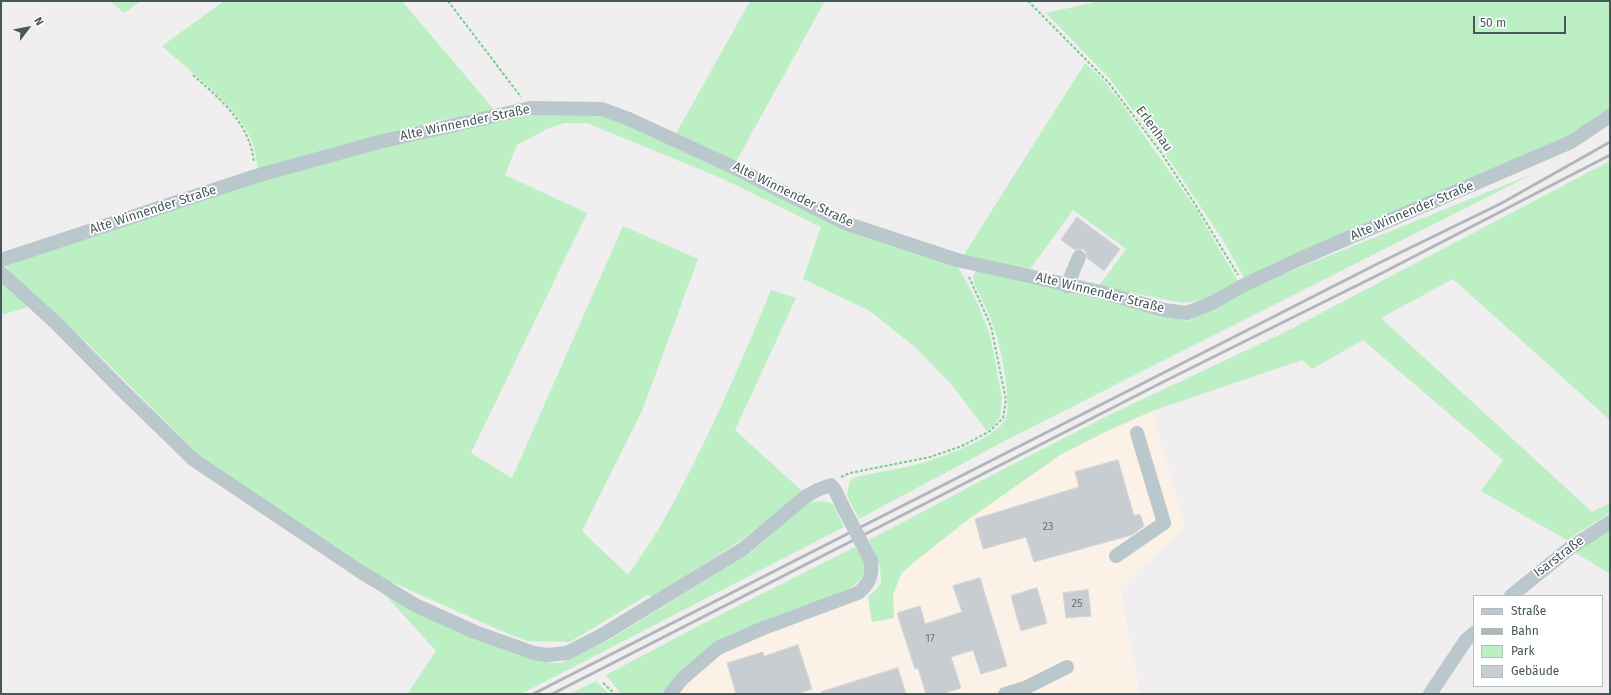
<!DOCTYPE html>
<meta charset="utf-8">
<style>
body{margin:0}
#map{position:relative;width:1611px;height:695px;overflow:hidden;background:#f1eeef;font-family:"Fira Sans",sans-serif}
canvas{display:block}
.frame{position:absolute;inset:0;border:2px solid #46575c;pointer-events:none}
.legend{position:absolute;left:1473px;top:595px;width:130px;height:92px;box-sizing:border-box;background:#fff;border:1px solid #b5bcbe;margin:0;padding:5px 7px;list-style:none;font-size:12px;color:#46575c}
.legend li{display:flex;align-items:center;gap:8px;height:20px}
.legend b{width:20px;border:1px solid #b5bcbe}
.north{position:absolute;left:8px;top:8px;width:40px;height:40px;-webkit-text-stroke:3px #fff;paint-order:stroke;rotate:58deg;font-size:11px;font-weight:700;line-height:16px;text-align:center;color:#46575c}
.north::after{content:'';display:block;margin:auto;width:14px;height:18px;background:#46575c;clip-path:polygon(50% 0,100% 100%,50% 72%,0 100%)}
.scale{position:absolute;left:1473px;top:16px;width:93px;height:18px;box-sizing:border-box;border:2px solid #46575c;border-top:0;padding-left:5px;font-size:12px;line-height:14px;white-space:nowrap;color:#46575c;-webkit-text-stroke:3px #fff;paint-order:stroke}
</style>
<div id="map">
<canvas width="1611" height="695"></canvas>
<div class="frame"></div>
<ul class="legend">
<li><b style="height:5px;background:#bac7cc"></b>Straße</li>
<li><b style="height:5px;background:#b0b6b9"></b>Bahn</li>
<li><b style="height:11px;background:#bcefc3"></b>Park</li>
<li><b style="height:11px;background:#c8cdd1"></b>Gebäude</li>
</ul>
<div class="north">N</div>
<div class="scale">50 m</div>
</div>
<script>
const context = document.querySelector('canvas').getContext('2d');
context.lineJoin = 'round';
function fill(path, color) { context.fillStyle = color; context.fill(path, 'evenodd'); }
function stroke(path, color, width, dash) { context.strokeStyle = color; context.lineWidth = width; context.lineCap = dash ? 'butt' : 'round'; context.setLineDash(dash || []); context.stroke(path); }
function drawText(font, color, halo, rows, align = 'center') {
  context.font = font + ' "Fira Sans",sans-serif'; context.lineWidth = 3.5; context.setLineDash([]); context.textBaseline = 'middle'; context.strokeStyle = halo; context.fillStyle = color; for (const [text, x, y, turn = 0] of rows) {
    context.save(); context.translate(x, y); context.rotate((+turn || 0) * Math.PI / 180); context.textAlign = isNaN(turn) ? turn : align; if (halo) context.strokeText(text, 0, 0); context.fillText(text, 0, 0); context.restore();
  }
}
fill(new Path2D(`
 M1152,411l33,117 -65,59 20,107h-463l17,-19 31,-25 67,-28 76,-25 4,25 21,-27 8,-21 12,-11 52,-41 95,-67 45,-23z`), '#fcf1e7');
fill(new Path2D(`
 M110,1h31l-17,12z
 M224,1h178l94,111 -56,8 -182,50c-2,-11 -3,-23 -8,-33 -14,-32 -62,-67 -88,-91z
 M750,1h75l-92,166 -60,-28z
 M1101,1h509v111l-40,25 -325,142 -23,-40 -47,-71 -65,-89 -64,-66z
 M1085,63l18,17 16,20 77,109 43,74 -32,16 -24,4 -84,-17 27,-37 -53,-39 -45,62 -65,-16z
 M552,113h49l355,150 21,39 13,33 12,63 -2,19 -5,7 -8,7 -36,-47 -35,-36 -46,-37 -67,-32 18,-52 -100,-49 -134,-55h-23l-17,6 -30,16 -12,30 82,38 -116,240 41,25 111,-252 75,33 -56,152 -60,120 46,44c11,-16 22,-32 32,-48 43,-76 78,-156 111,-237l25,8 -61,132 68,62 -63,49 -86,56 -6,-2 -78,47 -43,-1 -30,-12 -119,-53 -31,-22 -91,-59 -57,-40 -112,-112 -77,-70 -4,-7 2,-4 319,-102 163,-39z
 M1610,161v259l-157,-141 -72,39 211,194 18,-9v10l-43,27 -86,-49 22,-31 -140,-120 -51,29 -10,-9 -150,51 -47,21 -45,23 -95,67 -52,41 -12,11 -8,21 1,23 -22,4 -4,-25 13,-13 -1,-17 -11,-27 127,-67 111,-57 176,-83z
 M1535,173l-523,264 -153,82 -12,-23 2,-13 4,-5c22,-6 44,-8 66,-14 22,-7 74,-24 86,-44 8,-15 -5,-78 -12,-95 -5,-15 -13,-28 -19,-42l-1,-7 4,-6h6l205,51 63,-34z
 M1,278l31,28 -31,9z
 M824,501l9,3 11,23 -323,167h-114l29,-43 -56,-62 159,71 14,3h8l48,-23 141,-87 58,-51z
 M1610,527v47l-39,-24z
 M855,547c3,4 7,9 9,14 5,14 -9,25 -19,31l-72,25 -109,77h-43l-15,-19 96,-51z
 M596,681l13,13h-39z`), '#bcefc3');
const building = new Path2D(`
 M1077,217l43,32 -16,22 -17,-13 -1,-6 -3,-3 -8,1 -14,-10z
 M1118,460l16,56 6,-2 4,12 -12,9 -98,27 -8,-25 -43,12 -8,-30 104,-32 -4,-15z
 M980,578l27,88 -26,8 -8,-24 -22,7 10,31 -19,6h-16l-8,-26 -3,1 -18,-56 23,-7 5,18 37,-12 -9,-26z
 M1037,588l10,35 -26,8 -10,-35z
 M1088,590l3,26 -25,2 -3,-25z
 M798,645l14,44 -16,5h-60l-9,-31 36,-11 1,4z
 M898,668l8,26h-85v-2z`);
fill(building, '#c8cdd1');
stroke(building, '#d2d6da', 1);
stroke(new Path2D(`
 M448,1l73,96
 M1028,1l80,81 52,69 33,50 45,74
 M193,75c28,25 57,48 61,88
 M841,477l9,-4 80,-16 32,-11 28,-15 13,-13 3,-18 -15,-74 -22,-49
 M603,683l12,11`), '#74ce8c', 2, [3, 2]);
stroke(new Path2D(`
 M1,260l255,-84 123,-34 151,-34 72,1 27,10 104,48 112,56 112,37 148,33 59,17 23,3 25,-10 32,-18 58,-27 269,-116 39,-26
 M1,273l55,50 66,67 72,70 167,112 54,33 60,27 59,21 13,2 20,-2 35,-18 141,-86 62,-52 12,-7 14,-5 4,5 7,15
 M1067,286l12,-29
 M1116,556l48,-33 -27,-90
 M1511,596l59,-48 40,-26
 M670,694l12,-15 36,-31 43,-19 97,-36c11,-9 15,-17 13,-32
 M1005,694l20,-6 42,-21
 M1430,694l36,-54 8,-7`), '#bac7cc', 14);
stroke(new Path2D(`
 M533,694l846,-431 121,-59 110,-62
 M552,694l611,-312 221,-110 226,-117`), '#b0b6b9', 3);
stroke(new Path2D(`
 M842,505l29,56`), '#bac7cc', 14);
drawText('11px', '#667479', null, [
 ["23",1048,527],
 ["25",1077,604],
 ["17",930,639]
]);
drawText('13px', '#46575c', '#fff', [
 ["Alte Winnender Straße",465,123,-12],
 ["Erlenhau",1154,129,54],
 ["Alte Winnender Straße",793,195,26],
 ["Alte Winnender Straße",153,210,-18],
 ["Alte Winnender Straße",1412,211,-23],
 ["Alte Winnender Straße",1100,293,14],
 ["Isarstraße",1559,557,-37]
]);
</script>
